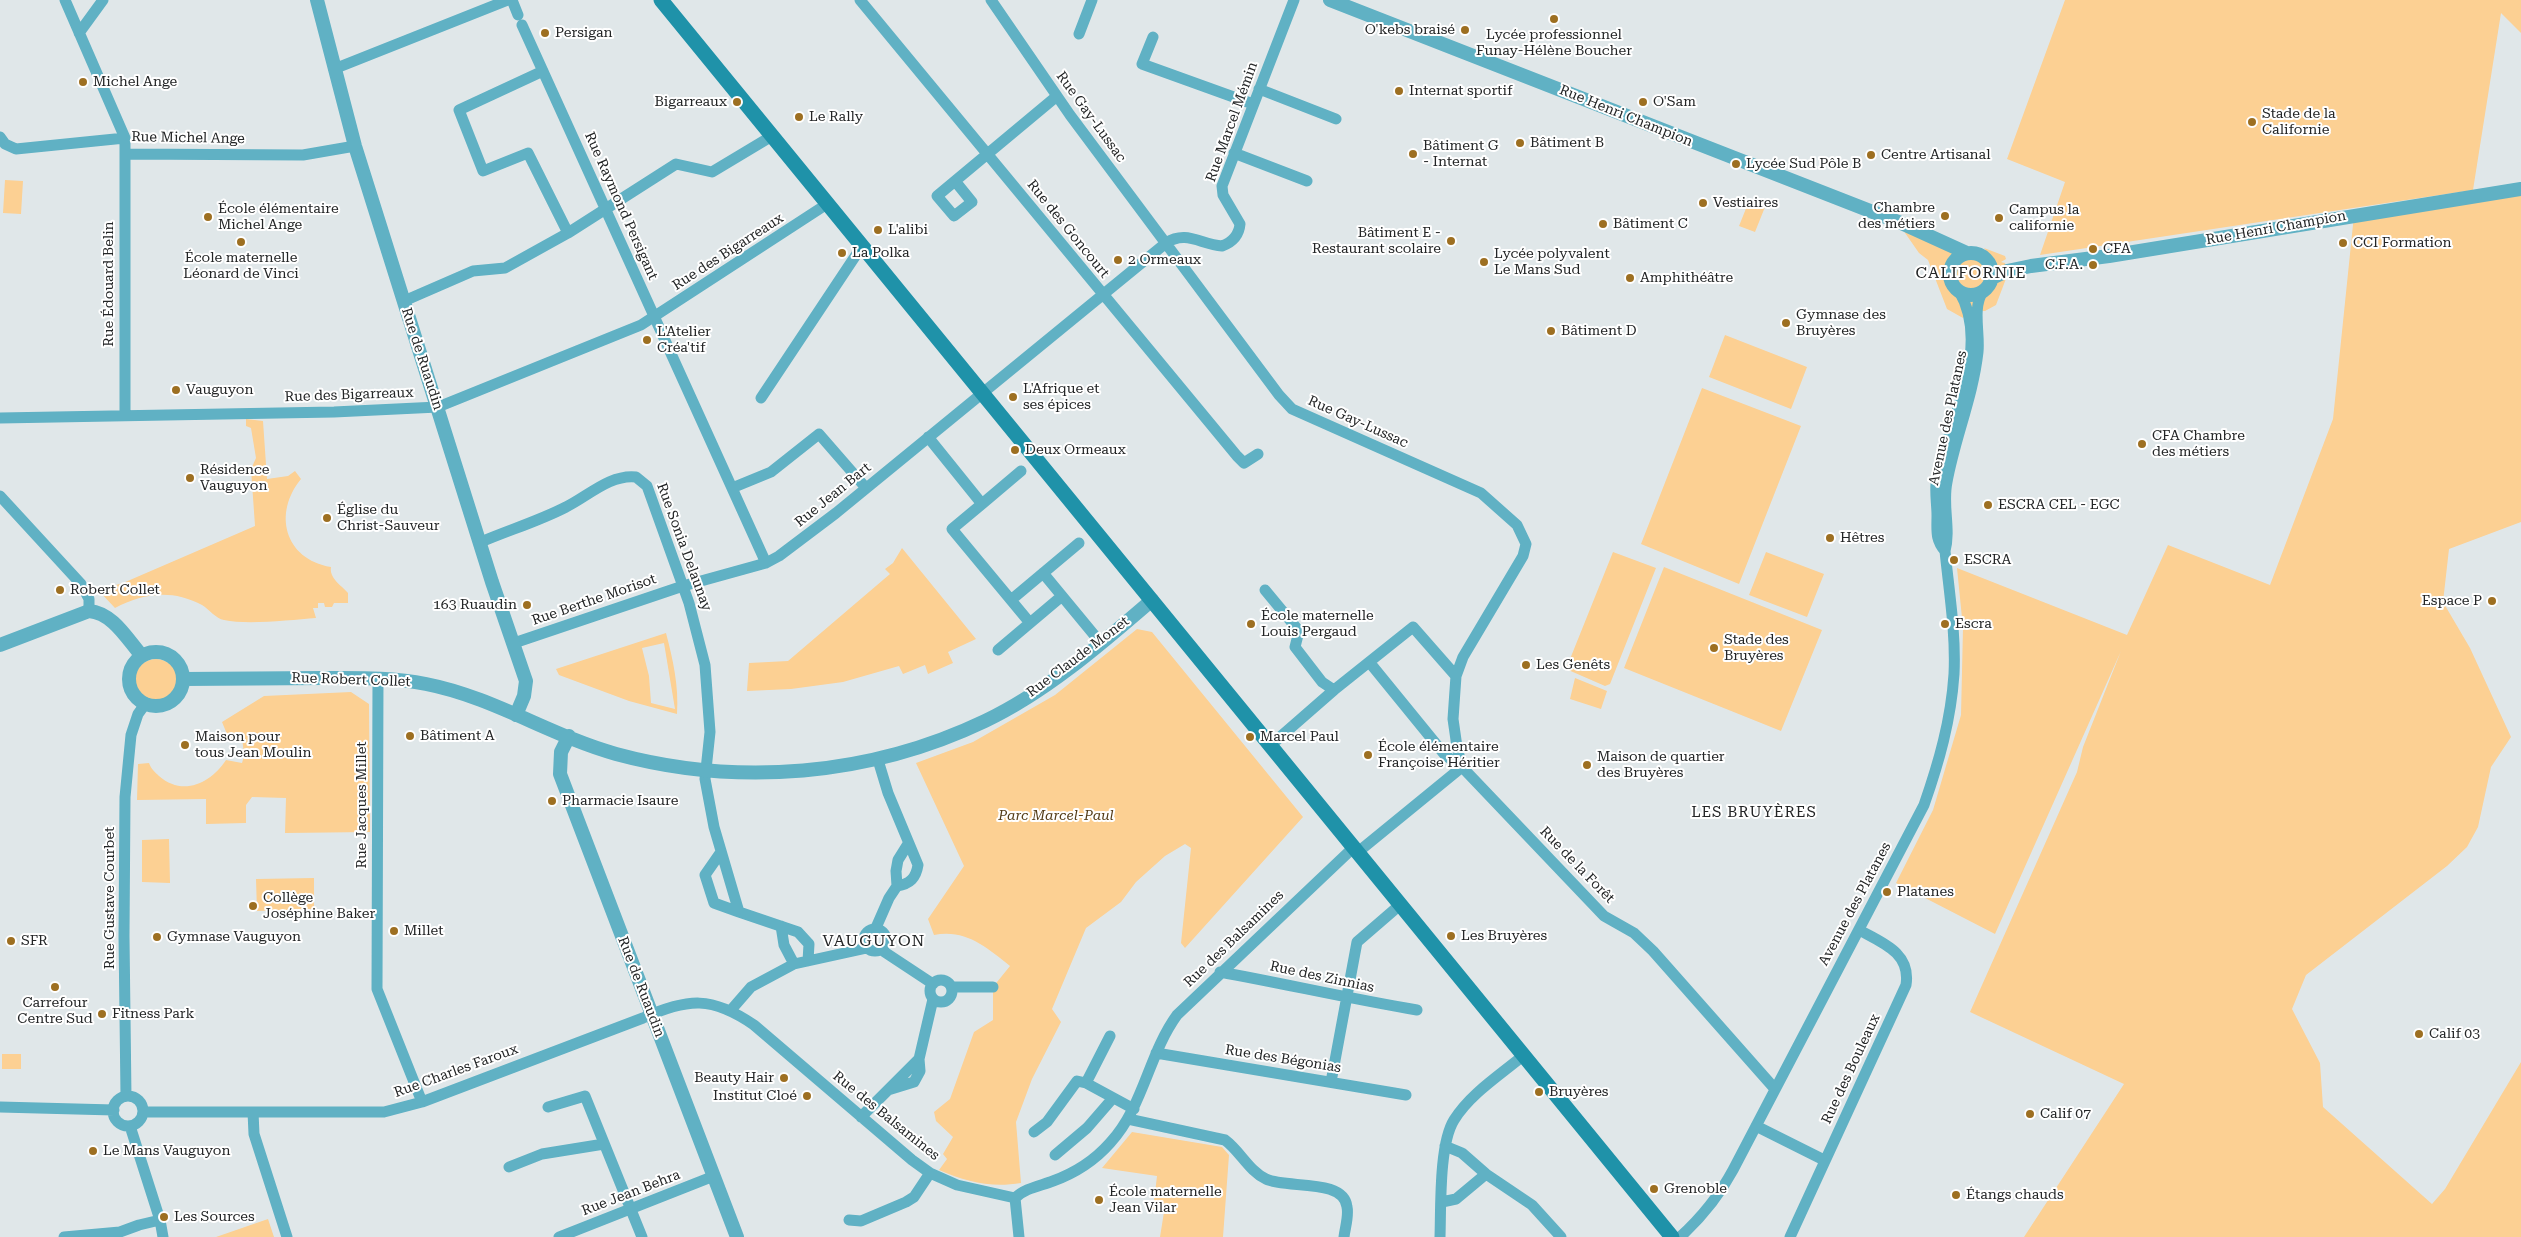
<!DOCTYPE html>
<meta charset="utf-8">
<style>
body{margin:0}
canvas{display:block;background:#e0e7e9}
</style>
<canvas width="2521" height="1237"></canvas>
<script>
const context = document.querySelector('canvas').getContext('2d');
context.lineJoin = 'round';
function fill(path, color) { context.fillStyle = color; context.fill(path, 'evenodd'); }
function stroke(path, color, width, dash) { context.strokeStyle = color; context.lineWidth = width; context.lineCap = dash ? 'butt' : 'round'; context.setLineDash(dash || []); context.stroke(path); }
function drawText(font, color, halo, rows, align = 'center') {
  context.font = font + ' "Roboto Serif",serif'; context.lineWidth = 4; context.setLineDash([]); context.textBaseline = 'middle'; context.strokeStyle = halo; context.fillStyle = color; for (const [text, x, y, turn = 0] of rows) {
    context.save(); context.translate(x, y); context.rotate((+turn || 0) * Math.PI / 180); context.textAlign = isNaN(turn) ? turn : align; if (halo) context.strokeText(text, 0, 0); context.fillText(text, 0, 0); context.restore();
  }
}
fill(new Path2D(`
 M2065,0h456v33l-20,-20 -28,177 -433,65 25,-73 -58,-23z
 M5,180l18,1 -2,33 -18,-1z
 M2521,193v329l-72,27 -6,53 27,46 41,89 -20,30 -13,60 -11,20 -20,19 -141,109 -14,34 28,54 3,44 109,97 13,-15 76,-127v175h-497l100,-153 -154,-72 107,-240 6,-25 38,-96 -126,283 -99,-51 37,-73 28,-95 2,-87 -6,-60 170,67 41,-90 102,40 63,-166 21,-204z
 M1749,201l16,6 -10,25 -16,-6z
 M1903,230l57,26c-7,6 -11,12 -10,21 4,32 59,16 36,-18l8,2 -10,-13 21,8 1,3 -5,3 4,1 2,13 -11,29 -11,6h-19l-3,7 -16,-9 -19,-49 -9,-7z
 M1956 274a15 15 0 1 1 30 0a15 15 0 1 1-30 0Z
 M1725,335l82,32 -16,42 -82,-32z
 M1702,388l99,38 -62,158 -98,-40z
 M246,419l17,2 4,58 21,-3 7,-5 6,8c-28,34 -17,80 30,88 -2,11 10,18 17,26v10h-14l-2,4h-7l-1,-4h-6v5h-5l3,10c-25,2 -69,7 -92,2 -8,-1 -15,-11 -22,-15 -30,-16 -59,-12 -87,3l-17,-18 25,-7 132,-57 -4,-57 5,-11 -5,-30 -5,-2z
 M902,548l74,91 -28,13 5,11 -25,11 -3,-9 -22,9 -4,-8 -56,16 -52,7 -44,2 2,-28 39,-2 102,-87 -5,-5 8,-6z
 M1613,552l43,16 -46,116 -5,2 -39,-17z
 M1766,552l58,22 -17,43 -58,-22z
 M1664,567l158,63 -41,101 -157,-63z
 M1137,629l15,3 151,185 -118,131 -4,-5 10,-95 -6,-4 -20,12 -29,26 -15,20 -35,26 -34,81 9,13 -29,57 -16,43 5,61c-30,5 -54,-1 -82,-13l8,-11 -4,-5 10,-17 -17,-16 -2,-9 16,-13 24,-67 19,-12v-33l17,-21c-24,-19 -44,-37 -76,-31l-6,-16 36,-53 -48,-103 57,-21 82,-47z
 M666,633c7,27 13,53 11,81l-48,-13 -70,-26 -3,-6zM664,643l11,66 -24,-6 -2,-27 -7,-28z
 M134 681a22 22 0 1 1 44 0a22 22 0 1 1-44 0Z
 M1575,678l32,13 -6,18 -31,-10z
 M351,692l18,12 1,128 -85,1 1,-35 -34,-1 -6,8v18l-40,1v-25l-69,1 1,-36 11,-1c2,6 6,9 10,13 24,21 52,7 67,-16l16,3 2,-7 -2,-20 -3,-2 -10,5 -7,-17 42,-26z
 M169,839l1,44 -28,-1v-42z
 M314,878v31l-57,2 -1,-32z
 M2,1054h19v15h-19z
 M1132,1132l90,15 7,8 -6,82h-63l4,-25 -11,-3 4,-33 -55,-8z
 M268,1219l6,18h-58z`), '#fcd093');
stroke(new Path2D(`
 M65,0l60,138v16l178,1 52,-9
 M512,0l6,15
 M860,0l377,456 7,7 14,-9
 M991,0l79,115 209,280 13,14 189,84 36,32 9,19 -3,12 -60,101 -7,19 -3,43 4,28 5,20
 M522,25l244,538
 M79,33l24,-33
 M1079,34l13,-34
 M1153,37l-11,27 111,40
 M334,69l174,-69
 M543,71l-84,39 24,61 45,-18 40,80
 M1259,89l77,30
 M0,137l5,7 11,5 109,-11
 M1234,153l73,28
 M125,154v260
 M955,181l17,21 -18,14 -17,-20 120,-100
 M404,301l69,-30 32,-3 63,-35 108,-69 36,8 60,-36
 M761,398l101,-152
 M0,418l334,-6 104,-5 203,-82 186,-121
 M928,437l54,67 -30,25 78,94 32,-27 38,46
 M732,488l39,-16 48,-38 47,54
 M0,496l81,88 8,15v12
 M982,504l39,-33
 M481,542c28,-12 58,-21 85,-35 21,-10 44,-33 70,-30l11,9 42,117 16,62 5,67 -5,47 9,48 25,85 59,20 11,12 -1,17
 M1945,551c-10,-12 -8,-20 -8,-36 0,-12 -3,-26 0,-38 12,-56 55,-130 22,-186
 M1043,573l19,23
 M1265,590l34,41 -4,16 27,35 12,8 79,-63 43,49
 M1011,600l68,-57
 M514,643l169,-57 83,-23 13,-7 57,-43 330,-270c20,-13 34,1 56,3 11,-4 17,-11 18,-22l-17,-29 -1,-9 72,-186
 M998,650l32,-27
 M1370,663l75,92 17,12 142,149 30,17 19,18 122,138
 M378,678l-1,311 45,113
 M1271,745l63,-55
 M878,760l10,33 30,72c-2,13 -8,19 -21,21
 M721,852l-16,23 9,28 25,9
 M1358,852l104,-85
 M781,926l3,19 10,19
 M864 940a11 11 0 1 1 22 0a11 11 0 1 1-22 0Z
 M875,930l14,-32 8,-12 -1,-15 2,-11 10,-16
 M880,949l53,35
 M1220,972c66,12 131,27 197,38
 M930 991a11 11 0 1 1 22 0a11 11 0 1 1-22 0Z
 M952,987h41
 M731,1010l20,-23 43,-23 73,-16
 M1156,1053l250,42
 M1331,1082l26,-140 44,-38
 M1086,1083l48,26
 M888,1090l26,-8 6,-11 -1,-12 14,-60
 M126,1096l-2,-160 1,-139 6,-62 7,-21 8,-11
 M113 1111a15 15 0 1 1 30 0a15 15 0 1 1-30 0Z
 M0,1107l114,3
 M548,1107l37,-11 57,141
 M143,1112h241l38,-10 221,-84c45,-20 69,-22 111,7l158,135 18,13 27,12 58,13
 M253,1112l1,22 33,103
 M861,1117l58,-58
 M1128,1119l97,21c15,11 24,31 41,39 20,10 78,-1 81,28 2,9 -2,21 -3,30
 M130,1126l30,94 3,17
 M1756,1126l68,34
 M1034,1132l13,-10 30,-41 9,2 24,-47
 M1445,1146l17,7 24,21 46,31 29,32
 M1055,1155l32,-27 26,-30
 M509,1167l33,-13 62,-10
 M1015,1198c10,-10 25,-12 38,-17 22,-8 42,-21 57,-38 34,-37 38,-88 67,-128l177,-168
 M1015,1198l4,39
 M1442,1202l14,-3 30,-25
 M849,1220l12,1 45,-19 8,-5 16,-24
 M64,1237l56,-5 19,-7 21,-5
 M559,1237l155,-61
 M1440,1237c1,-30 -1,-93 14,-117 16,-26 46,-45 70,-65
 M1680,1237c22,-20 39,-41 53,-67l191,-365c15,-43 27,-85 30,-131 2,-41 -5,-83 -9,-123 6,-22 -3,-46 2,-69 8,-44 26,-85 31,-130 2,-19 -6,-44 5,-61
 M1790,1237l116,-252c5,-32 -23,-42 -47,-55`), '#60b1c4', 11);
stroke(new Path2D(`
 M317,0l38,146 137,436 34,99 -2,15 -8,19
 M1330,0l571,223 66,30
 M1950 274a21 21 0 1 1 42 0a21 21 0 1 1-42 0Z
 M1992,278l15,-7 24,-5 78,-10 412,-67
 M0,645l89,-34c24,2 38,28 53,45
 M129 679a27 27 0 1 1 54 0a27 27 0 1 1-54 0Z
 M183,679c46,0 93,-1 140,-1 35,0 69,-1 103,6 67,13 125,52 190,70 122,33 254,22 369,-33 61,-29 116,-77 167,-121
 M569,736l-8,16 -1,22 177,463`), '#60b1c4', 14);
stroke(new Path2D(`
 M661,0l1011,1237`), '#1f92a9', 15);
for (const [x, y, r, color] of [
 [1554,19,5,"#9d6f21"],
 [1465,30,5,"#9d6f21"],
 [545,33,5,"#9d6f21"],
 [83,82,5,"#9d6f21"],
 [1399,91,5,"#9d6f21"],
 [737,102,5,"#9d6f21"],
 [1643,102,5,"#9d6f21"],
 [799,117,5,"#9d6f21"],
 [2252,122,5,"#9d6f21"],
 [1520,143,5,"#9d6f21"],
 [1413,154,5,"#9d6f21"],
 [1871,155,5,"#9d6f21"],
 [1736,164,5,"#9d6f21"],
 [1703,203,5,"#9d6f21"],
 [1945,216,5,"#9d6f21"],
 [208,217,5,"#9d6f21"],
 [1999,218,5,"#9d6f21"],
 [1603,224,5,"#9d6f21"],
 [878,230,5,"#9d6f21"],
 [1451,241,5,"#9d6f21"],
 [241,242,5,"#9d6f21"],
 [2343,243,5,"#9d6f21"],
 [2093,249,5,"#9d6f21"],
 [842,253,5,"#9d6f21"],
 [1118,260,5,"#9d6f21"],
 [1484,262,5,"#9d6f21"],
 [2093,265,5,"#9d6f21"],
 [1630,278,5,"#9d6f21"],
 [1786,323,5,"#9d6f21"],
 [1551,331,5,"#9d6f21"],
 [647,340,5,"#9d6f21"],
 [176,390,5,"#9d6f21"],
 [1013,397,5,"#9d6f21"],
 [2142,444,5,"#9d6f21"],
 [1015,450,5,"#9d6f21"],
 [190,478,5,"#9d6f21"],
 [1988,505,5,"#9d6f21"],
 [327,518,5,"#9d6f21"],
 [1830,538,5,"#9d6f21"],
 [1954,560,5,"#9d6f21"],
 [60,590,5,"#9d6f21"],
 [2492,601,5,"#9d6f21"],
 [527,605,5,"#9d6f21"],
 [1251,624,5,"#9d6f21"],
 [1945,624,5,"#9d6f21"],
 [1714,648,5,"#9d6f21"],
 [1526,665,5,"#9d6f21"],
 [410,736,5,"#9d6f21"],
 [1250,737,5,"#9d6f21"],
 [185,745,5,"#9d6f21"],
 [1368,755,5,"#9d6f21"],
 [1587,765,5,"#9d6f21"],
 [552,801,5,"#9d6f21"],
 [1887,892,5,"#9d6f21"],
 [253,906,5,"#9d6f21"],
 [394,931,5,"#9d6f21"],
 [1451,936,5,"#9d6f21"],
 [157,937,5,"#9d6f21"],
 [11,941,5,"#9d6f21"],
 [55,987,5,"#9d6f21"],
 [102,1014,5,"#9d6f21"],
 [2419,1034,5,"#9d6f21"],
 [784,1078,5,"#9d6f21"],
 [1539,1092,5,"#9d6f21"],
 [807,1096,5,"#9d6f21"],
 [2030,1114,5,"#9d6f21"],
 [93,1151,5,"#9d6f21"],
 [1654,1189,5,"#9d6f21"],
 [1956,1195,5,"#9d6f21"],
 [1099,1200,5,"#9d6f21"],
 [164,1217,5,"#9d6f21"]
]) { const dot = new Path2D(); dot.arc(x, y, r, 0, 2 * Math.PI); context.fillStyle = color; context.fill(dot); stroke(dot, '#fff', 2); }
drawText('14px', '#232526', '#fff', [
 ["O'kebs braisé",1455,30,"right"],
 ["Persigan",555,33],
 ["Lycée professionnel",1554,35,"center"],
 ["Funay-Hélène Boucher",1554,51,"center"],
 ["Michel Ange",93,82],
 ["Internat sportif",1409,91],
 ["Bigarreaux",727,102,"right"],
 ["O'Sam",1653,102],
 ["Stade de la",2262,114],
 ["Californie",2262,130],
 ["Le Rally",809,117],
 ["Bâtiment B",1530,143],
 ["Bâtiment G",1423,146],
 ["- Internat",1423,162],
 ["Centre Artisanal",1881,155],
 ["Lycée Sud Pôle B",1746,164],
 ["Vestiaires",1713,203],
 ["Chambre",1935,208,"right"],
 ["des métiers",1935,224,"right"],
 ["École élémentaire",218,209],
 ["Michel Ange",218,225],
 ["Campus la",2009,210],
 ["californie",2009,226],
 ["Bâtiment C",1613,224],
 ["L'alibi",888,230],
 ["Bâtiment E -",1441,233,"right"],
 ["Restaurant scolaire",1441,249,"right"],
 ["CCI Formation",2353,243],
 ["CFA",2103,249],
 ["La Polka",852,253],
 ["Lycée polyvalent",1494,254],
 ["Le Mans Sud",1494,270],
 ["École maternelle",241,258,"center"],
 ["Léonard de Vinci",241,274,"center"],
 ["2 Ormeaux",1128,260],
 ["C.F.A.",2083,265,"right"],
 ["Amphithéâtre",1640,278],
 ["Gymnase des",1796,315],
 ["Bruyères",1796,331],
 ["Bâtiment D",1561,331],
 ["L'Atelier",657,332],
 ["Créa'tif",657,348],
 ["L'Afrique et",1023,389],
 ["ses épices",1023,405],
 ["Vauguyon",186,390],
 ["CFA Chambre",2152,436],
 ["des métiers",2152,452],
 ["Deux Ormeaux",1025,450],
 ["Résidence",200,470],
 ["Vauguyon",200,486],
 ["ESCRA CEL - EGC",1998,505],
 ["Église du",337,510],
 ["Christ-Sauveur",337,526],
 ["Hêtres",1840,538],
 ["ESCRA",1964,560],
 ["Robert Collet",70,590],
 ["Espace P",2482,601,"right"],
 ["163 Ruaudin",517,605,"right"],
 ["École maternelle",1261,616],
 ["Louis Pergaud",1261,632],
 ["Escra",1955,624],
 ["Stade des",1724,640],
 ["Bruyères",1724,656],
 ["Les Genêts",1536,665],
 ["Bâtiment A",420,736],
 ["Maison pour",195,737],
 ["tous Jean Moulin",195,753],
 ["Marcel Paul",1260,737],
 ["École élémentaire",1378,747],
 ["Françoise Héritier",1378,763],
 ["Maison de quartier",1597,757],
 ["des Bruyères",1597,773],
 ["Pharmacie Isaure",562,801],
 ["Platanes",1897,892],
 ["Collège",263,898],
 ["Joséphine Baker",263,914],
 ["Millet",404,931],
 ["Les Bruyères",1461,936],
 ["Gymnase Vauguyon",167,937],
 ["SFR",21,941],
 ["Carrefour",55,1003,"center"],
 ["Centre Sud",55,1019,"center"],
 ["Fitness Park",112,1014],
 ["Calif 03",2429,1034],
 ["Beauty Hair",774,1078,"right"],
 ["Bruyères",1549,1092],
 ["Institut Cloé",797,1096,"right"],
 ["Calif 07",2040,1114],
 ["Le Mans Vauguyon",103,1151],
 ["Grenoble",1664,1189],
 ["École maternelle",1109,1192],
 ["Jean Vilar",1109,1208],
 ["Étangs chauds",1966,1195],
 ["Les Sources",174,1217]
], 'left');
drawText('14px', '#232526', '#fff', [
 ["Rue Henri Champion",1626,116,22],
 ["Rue Gay-Lussac",1091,117,54],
 ["Rue Marcel Mémin",1232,122,-70],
 ["Rue Michel Ange",188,138,1],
 ["Rue Raymond Persigant",621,206,66],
 ["Rue Henri Champion",2276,228,-10],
 ["Rue des Goncourt",1068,229,51],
 ["Rue des Bigarreaux",728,252,-33],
 ["Rue Édouard Belin",109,284,-90],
 ["Rue de Ruaudin",422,359,72],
 ["Rue des Bigarreaux",349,395,-2],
 ["Avenue des Platanes",1948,418,-78],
 ["Rue Gay-Lussac",1358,422,24],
 ["Rue Jean Bart",833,495,-39],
 ["Rue Sonia Delaunay",684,547,70],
 ["Rue Berthe Morisot",594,600,-19],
 ["Rue Claude Monet",1078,657,-37],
 ["Rue Robert Collet",351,680,2],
 ["Rue Jacques Millet",362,805,-90],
 ["Rue de la Forêt",1577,865,46],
 ["Rue Gustave Courbet",110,898,-90],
 ["Avenue des Platanes",1855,904,-62],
 ["Rue des Balsamines",1234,939,-44],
 ["Rue des Zinnias",1322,977,12],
 ["Rue de Ruaudin",641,987,69],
 ["Rue des Bégonias",1283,1059,9],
 ["Rue des Bouleaux",1851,1069,-65],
 ["Rue Charles Faroux",456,1071,-20],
 ["Rue des Balsamines",886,1116,39],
 ["Rue Jean Behra",631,1193,-21]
]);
drawText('italic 14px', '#543c17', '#fff', [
 ["Parc Marcel-Paul",1056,816]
]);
context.letterSpacing = '1px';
drawText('15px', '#232526', '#fff', [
 ["LES BRUYÈRES",1754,813]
]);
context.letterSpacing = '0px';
context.letterSpacing = '1px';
drawText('16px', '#232526', '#fff', [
 ["CALIFORNIE",1971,273],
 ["VAUGUYON",874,941]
]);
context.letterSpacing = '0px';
</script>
